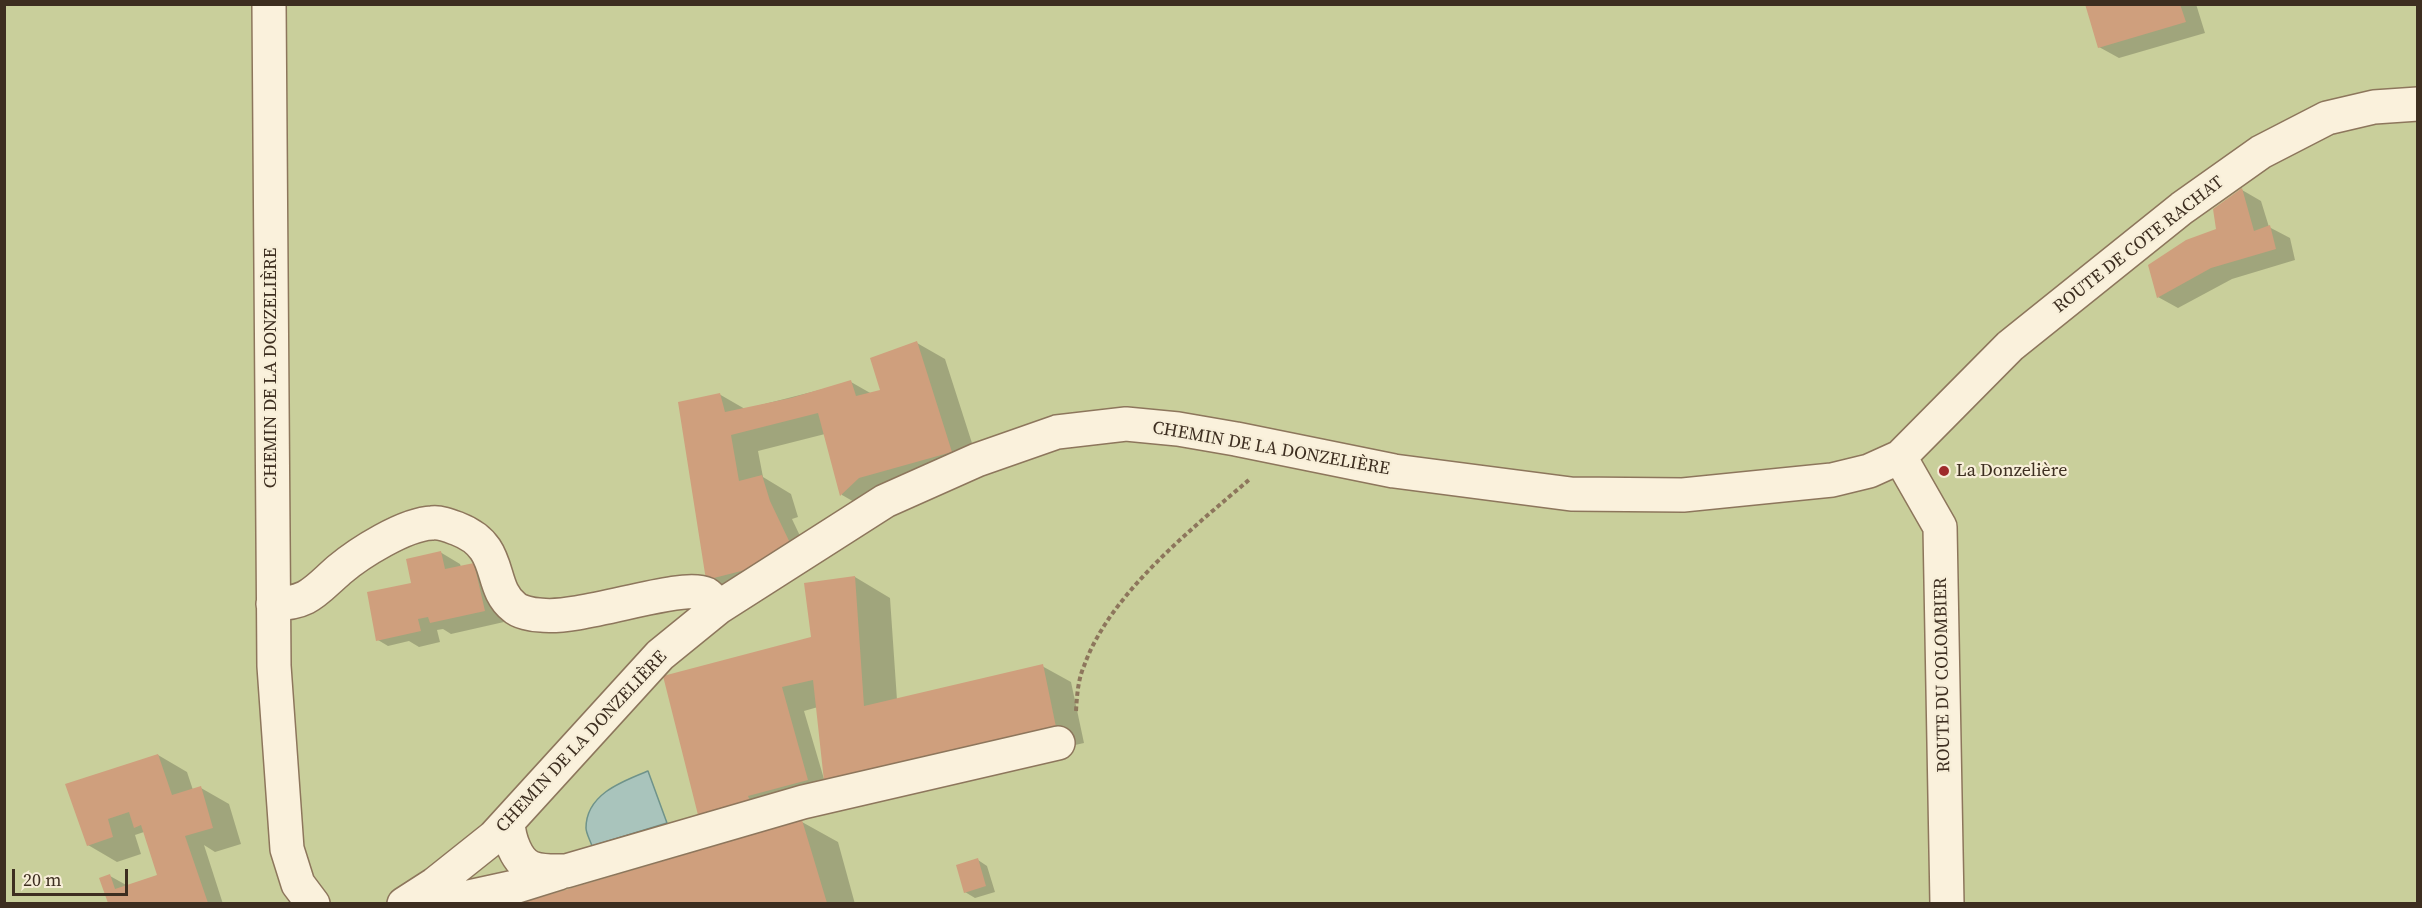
<!DOCTYPE html>
<meta charset="utf-8">
<style>
body{margin:0}
#map{position:relative;width:2422px;height:908px;overflow:hidden;background:#f0e4c8;font-family:"Source Serif 4",serif}
canvas{display:block}
.frame{position:absolute;inset:0;border:6px solid #3d2e20;pointer-events:none}
.scale{position:absolute;left:12px;top:869px;width:116px;height:27px;box-sizing:border-box;border:3px solid #3d2e20;border-top:0;padding-left:8px;font-size:18px;line-height:21px;white-space:nowrap;color:#3d2e20;-webkit-text-stroke:4px #f7eed8;paint-order:stroke}
</style>
<div id="map">
<canvas width="2422" height="908"></canvas>
<div class="frame"></div>
<div class="scale">20 m</div>
</div>
<script>
const context = document.querySelector('canvas').getContext('2d');
context.lineJoin = 'round';
function fill(path, color) { context.fillStyle = color; context.fill(path, 'evenodd'); }
function stroke(path, color, width, dash) { context.strokeStyle = color; context.lineWidth = width; context.lineCap = dash ? 'butt' : 'round'; context.setLineDash(dash || []); context.stroke(path); }
function drawText(font, color, halo, rows, align = 'center') {
  context.font = font + ' "Source Serif 4",serif'; context.lineWidth = 4.5; context.setLineDash([]); context.textBaseline = 'middle'; context.strokeStyle = halo; context.fillStyle = color; for (const [text, x, y, turn = 0] of rows) {
    context.save(); context.translate(x, y); context.rotate((+turn || 0) * Math.PI / 180); context.textAlign = isNaN(turn) ? turn : align; if (halo) context.strokeText(text, 0, 0); context.fillText(text, 0, 0); context.restore();
  }
}
fill(new Path2D(`
 M5,5h2412v898h-2412z`), '#c9cf9b');
const water = new Path2D(`
 M648,771l19,52 -75,23c-2,-6 -6,-13 -6,-18 0,-34 37,-47 62,-57z`);
fill(water, '#a9c4bc');
stroke(water, '#6f938a', 1.5);
fill(new Path2D(`
 M2087,4h109l9,29 -86,25 -20,-11z
 M2242,190l19,11 8,26 21,11 5,22 -63,19 -54,29 -20,-11 60,-68z
 M917,343l28,16 35,109 -110,43 -28,-16 -17,-61 -67,17 5,26 28,17 7,23 -6,2 18,38 -74,38 -29,-16 12,-185 26,15 106,-27 21,12 9,-3z
 M440,552l20,12 1,3 13,-3 20,12 10,46 -53,12 -8,-5 -6,1 3,12 -21,5 -10,-6 -21,5 -10,-6 35,-56z
 M855,577l35,21 7,102 145,-34 29,16 13,61 -181,41 -76,7 -92,43 -36,-20 113,-176zM818,707l7,71 -1,1 -20,-68z
 M158,755l29,17 6,18 8,-2 28,16 12,40 -26,8 -11,-7 19,59h-113l-9,-25 9,-3 18,10 31,-11 -15,-43 -9,3 6,19 -24,8 -29,-17 -21,-60z
 M802,822l36,20 17,62h-331z
 M978,860l9,6 8,26 -20,6 -10,-6z`), '#0003');
fill(new Path2D(`
 M2085,4h95l6,18 -88,26z
 M2242,188l12,43 16,-6 6,24 -65,19 -54,30 -9,-33 38,-25 30,-11 -3,-20z
 M917,341l35,111 -93,26 -19,18 -22,-83 -87,22 8,46 23,-6 8,26 21,44 -38,23 -47,12 -28,-178 42,-9 5,19 66,-14 60,-18 5,16 24,-6 -10,-32z
 M441,551l4,18 29,-6 11,48 -55,12 -2,-6 -10,2 3,12 -45,10 -9,-49 44,-9 -5,-24z
 M855,576l9,130 179,-42 13,63 -232,54 -11,-101 -31,7 26,93 -60,16 2,5 -52,14 -35,-139 148,-39 -7,-54z
 M158,754l14,41 29,-9 12,42 -28,8 23,67h-100l-9,-25 11,-4 5,15 42,-14 -16,-50 -7,3 -5,-16 -21,7 5,18 -26,9 -22,-62z
 M802,820l25,83h-306z
 M978,858l8,28 -22,7 -8,-28z`), '#cf9f7d');
const minor = new Path2D(`
 M269,4l5,662 13,183 11,35 15,20
 M1900,457l40,70 7,377
 M273,604c36,-1 41,-12 66,-34 20,-17 66,-46 93,-47 9,-1 18,3 26,6 47,18 29,57 56,78 5,5 19,8 26,8 40,6 141,-33 166,-21 5,3 9,9 13,13
 M508,823c1,15 8,39 24,45 11,4 23,3 34,3l237,-69 255,-59
 M404,904l31,-20 59,-47 166,-182 59,-48 166,-106 92,-41 80,-28 69,-8 52,5 58,10 158,32 177,23 112,1 149,-15 37,-9 31,-14 110,-111 172,-138 79,-56 66,-34 47,-11 44,-3
 M436,904l78,-17 45,-14`);
stroke(minor, '#8d765c', 36);
stroke(new Path2D(`
 M1076,711c1,-16 2,-31 8,-45 26,-73 109,-138 166,-187`), '#8d765c', 4, [4.5, 3]);
stroke(minor, '#faf1dc', 33);
for (const [x, y, r, color] of [
 [1944,471,6,"#9e2a2b"]
]) { const dot = new Path2D(); dot.arc(x, y, r, 0, 2 * Math.PI); context.fillStyle = color; context.fill(dot); stroke(dot, '#f7eed8', 2); }
drawText('18px', '#3d2e20', '#f7eed8', [
 ["ROUTE DE COTE RACHAT",2139,245,-38],
 ["CHEMIN DE LA DONZELIÈRE",271,368,-90],
 ["CHEMIN DE LA DONZELIÈRE",1271,449,10],
 ["ROUTE DU COLOMBIER",1943,675,-91],
 ["CHEMIN DE LA DONZELIÈRE",582,742,-47]
]);
drawText('18px', '#3d2e20', '#f7eed8', [
 ["La Donzelière",1956,471]
], 'left');
</script>
